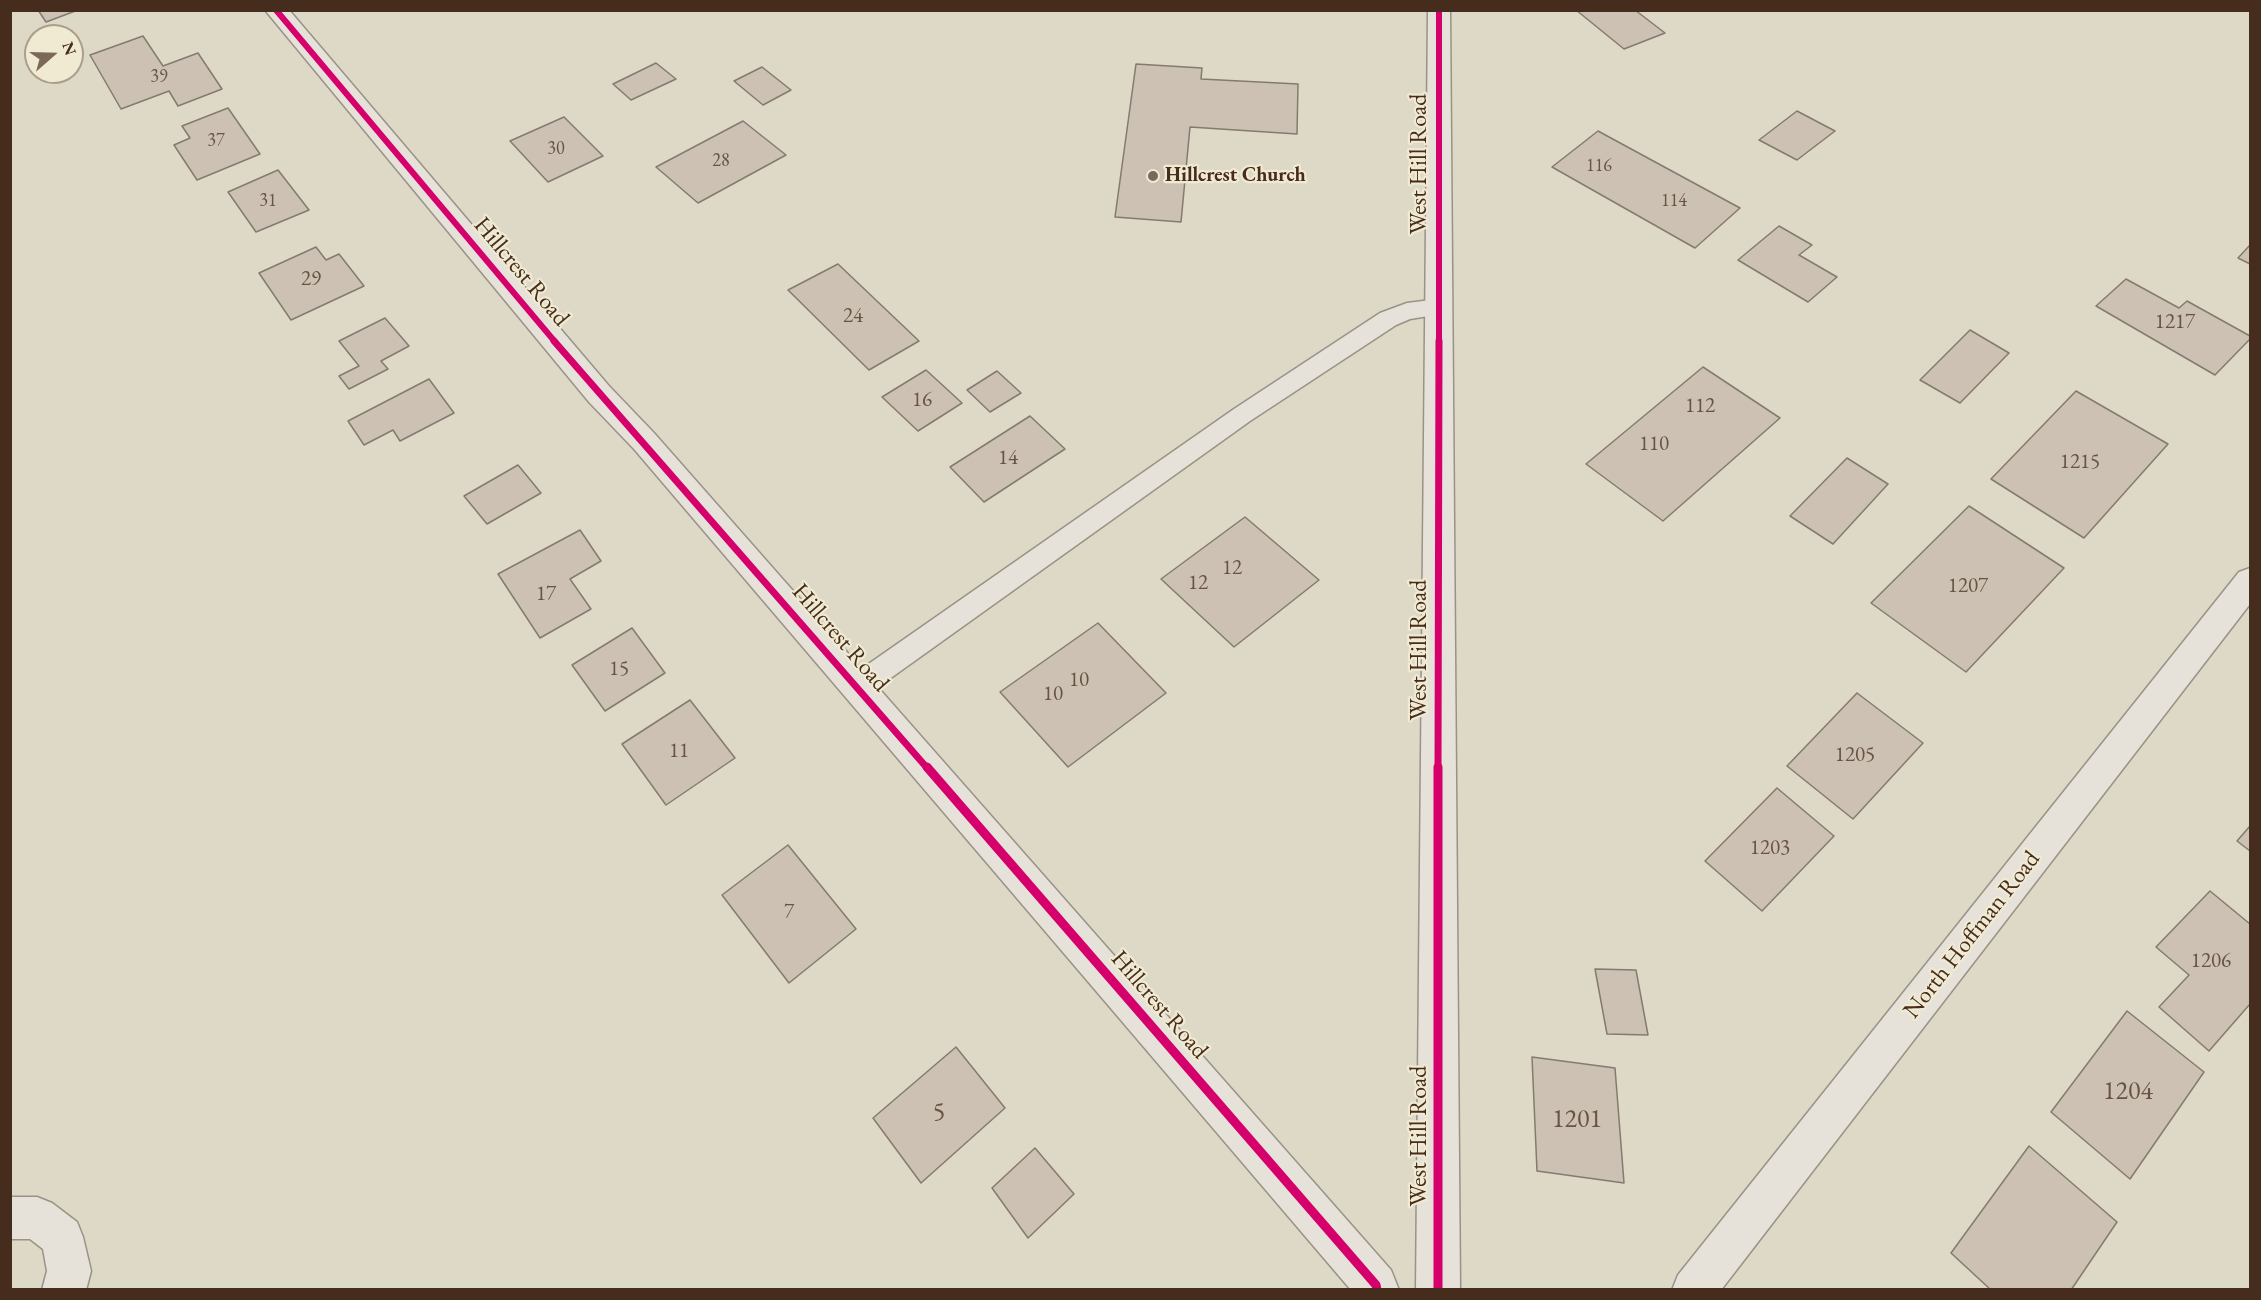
<!DOCTYPE html>
<style>
body{margin:0}
#map{position:relative;width:2261px;height:1300px;overflow:hidden;background:#ded8c6;font-family:"EB Garamond",serif}
canvas{display:block}
.frame{position:absolute;inset:0;border:12px solid #462c1c;pointer-events:none}
.north{position:absolute;left:24px;top:24px;width:60px;height:60px;box-sizing:border-box;background:#f0ead3;border:2px solid #ac9e8a;border-radius:50%;rotate:70deg;font-size:16px;font-weight:700;line-height:24px;text-align:center;color:#462c1c}
.north::after{content:'';display:block;margin:auto;width:21px;height:27px;background:#7b6858;clip-path:polygon(50% 0,100% 100%,50% 72%,0 100%)}
</style>
<div id="map">
<canvas width="2261" height="1300"></canvas>
<div class="frame"></div>
<div class="north">N</div>
</div>
<script>
const context = document.querySelector('canvas').getContext('2d');
context.lineJoin = 'round';
function fill(path, color) { context.fillStyle = color; context.fill(path, 'evenodd'); }
function stroke(path, color, width, dash) { context.strokeStyle = color; context.lineWidth = width; context.lineCap = dash ? 'butt' : 'round'; context.setLineDash(dash || []); context.stroke(path); }
function drawText(font, color, halo, rows, align = 'center') {
  context.font = font + ' "EB Garamond",serif'; context.lineWidth = 4.5; context.setLineDash([]); context.textBaseline = 'middle'; context.strokeStyle = halo; context.fillStyle = color; for (const [text, x, y, turn = 0] of rows) {
    context.save(); context.translate(x, y); context.rotate((+turn || 0) * Math.PI / 180); context.textAlign = isNaN(turn) ? turn : align; if (halo) context.strokeText(text, 0, 0); context.fillText(text, 0, 0); context.restore();
  }
}
const building = new Path2D(`
 M38,10h40l-32,12z
 M1576,10h59l30,23 -41,16z
 M143,36l20,30 35,-13 24,36 -44,17 -9,-15 -48,18 -31,-54z
 M656,63l20,16 -45,21 -18,-16z
 M1136,64l66,4 -1,11 97,5 -1,50 -107,-7 -9,95 -66,-5z
 M762,67l29,23 -28,15 -29,-24z
 M228,108l32,46 -63,26 -23,-35 16,-7 -8,-12z
 M1797,111l38,20 -38,29 -38,-20z
 M564,117l39,39 -55,26 -38,-41z
 M743,121l43,34 -88,48 -42,-36z
 M1598,131l142,77 -45,40 -143,-81z
 M278,170l31,40 -53,22 -28,-40z
 M1779,226l33,19 -13,10 38,22 -29,25 -70,-42z
 M2250,245v19l-12,-6z
 M316,247l10,13 13,-6 25,32 -73,34 -32,-47z
 M838,264l81,77 -50,29 -81,-80z
 M2126,279l53,29 8,-7 63,35v3l-35,36 -119,-69z
 M385,318l24,28 -28,15 7,8 -39,20 -10,-13 20,-10 -20,-25z
 M1970,330l39,23 -49,50 -40,-23z
 M1703,367l77,51 -117,103 -77,-57z
 M926,370l36,33 -44,28 -36,-34z
 M997,371l24,22 -31,19 -23,-22z
 M429,379l25,34 -54,28 -7,-11 -29,15 -16,-24z
 M2076,391l92,53 -84,94 -93,-59z
 M1030,416l35,33 -81,53 -34,-35z
 M1847,458l41,26 -55,60 -43,-28z
 M518,465l23,28 -54,31 -23,-28z
 M1969,506l95,62 -98,104 -95,-69z
 M1245,517l74,63 -85,67 -73,-68z
 M580,530l21,31 -31,18 21,30 -51,29 -42,-64z
 M1098,623l68,70 -98,74 -68,-75z
 M632,628l33,45 -60,38 -33,-46z
 M1857,693l66,50 -70,76 -66,-53z
 M690,700l45,58 -69,47 -44,-61z
 M1777,788l57,48 -72,75 -57,-50z
 M2250,826v25l-13,-10z
 M788,845l68,84 -67,54 -67,-88z
 M2210,891l40,33v80l-41,47 -50,-44 30,-32 -33,-28z
 M1595,969l41,1 12,65 -41,-1z
 M2127,1011l77,61 -74,107 -79,-67z
 M956,1047l49,61 -84,75 -48,-65z
 M1532,1057l83,11 9,115 -87,-12z
 M2029,1146l88,76 -46,68h-80l-40,-37z
 M1035,1148l39,46 -46,44 -36,-50z`);
fill(building, '#ccc1b2');
stroke(building, '#837b70', 1.5);
const lane = new Path2D(`
 M1439,299l8,2 3,6 -3,6 -37,6 -14,6 -146,96 -383,274 -10,4 -10,-4 -4,-8 4,-8 387,-270 146,-96 27,-10z`);
const street = new Path2D(`
 M265,10h24l320,376 45,47 737,837 8,20h-48l-717,-841 -45,-47z
 M1428,10h22l10,1280h-44z
 M2250,568v36l-529,686h-49l6,-15 561,-703z
 M10,1197h27l15,6 25,19 6,15 8,34 -5,19h-44l5,-19 -4,-22 -13,-10h-20z`);
stroke(lane, '#999286', 3);
stroke(street, '#999286', 3);
fill(lane, '#e6e2d9');
fill(street, '#e6e2d9');
stroke(new Path2D(`
 M276,10l280,333
 M1439,343v-333`), '#d6006c', 6);
stroke(new Path2D(`
 M554,341l374,428
 M1438,769l1,-428`), '#d6006c', 7);
stroke(new Path2D(`
 M927,767l449,518 1,5
 M1438,1290v-523`), '#d6006c', 9);
for (const [x, y, r, color] of [
 [1153,176,6,"#7b6858"]
]) { const dot = new Path2D(); dot.arc(x, y, r, 0, 2 * Math.PI); context.fillStyle = color; context.fill(dot); stroke(dot, '#f0ead3', 2); }
drawText('18px', '#695343', null, [
 ["39",159,77],
 ["37",216,141],
 ["30",556,149],
 ["28",721,161],
 ["116",1599,166],
 ["31",268,201],
 ["114",1674,201]
]);
drawText('bold 20px', '#462c1c', '#f0ead3', [
 ["Hillcrest Church",1165,176]
], 'left');
drawText('21px', '#695343', null, [
 ["29",311,279],
 ["24",853,316],
 ["1217",2175,322],
 ["16",922,400],
 ["112",1700,406],
 ["110",1654,444],
 ["14",1008,458],
 ["1215",2080,462],
 ["12",1232,568],
 ["12",1198,583],
 ["1207",1968,586],
 ["17",546,594],
 ["15",619,669],
 ["10",1079,680],
 ["10",1053,694],
 ["11",679,751],
 ["1205",1855,755],
 ["1203",1770,848],
 ["7",789,912],
 ["1206",2211,961]
]);
drawText('24px', '#462c1c', '#f0ead3', [
 ["West Hill Road",1419,164,-90],
 ["Hillcrest Road",521,272,50],
 ["Hillcrest Road",840,638,49],
 ["West Hill Road",1419,650,-90],
 ["North Hoffman Road",1972,935,-52],
 ["Hillcrest Road",1159,1005,49],
 ["West Hill Road",1419,1136,-90]
]);
drawText('26px', '#695343', null, [
 ["1204",2128,1092],
 ["5",939,1113],
 ["1201",1577,1120]
]);
</script>
